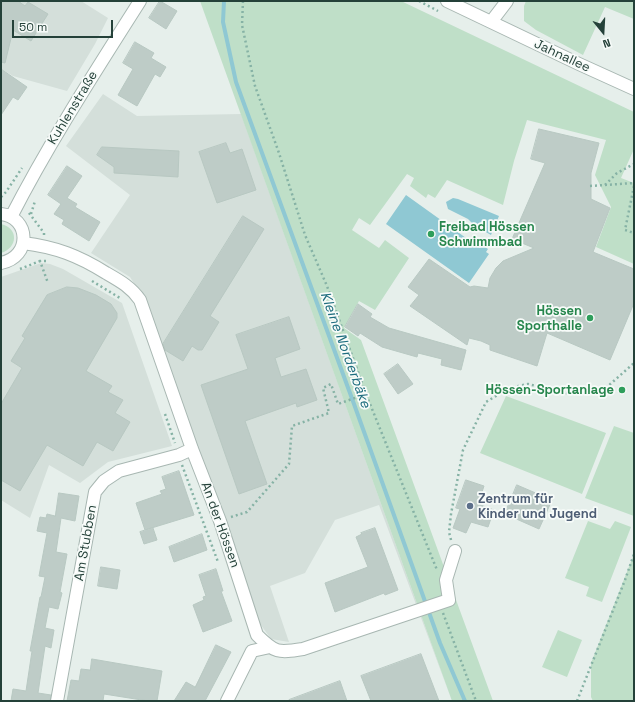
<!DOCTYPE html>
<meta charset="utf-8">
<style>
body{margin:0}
#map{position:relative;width:635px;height:702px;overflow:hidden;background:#e6efeb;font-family:"Space Grotesk",sans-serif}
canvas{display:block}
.frame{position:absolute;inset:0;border:2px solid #244139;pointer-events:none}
.north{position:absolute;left:583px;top:12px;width:40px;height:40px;-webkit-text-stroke:3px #f7fbf9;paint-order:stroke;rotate:162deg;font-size:11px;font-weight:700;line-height:16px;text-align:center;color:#244139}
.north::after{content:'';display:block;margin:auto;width:14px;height:18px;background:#244139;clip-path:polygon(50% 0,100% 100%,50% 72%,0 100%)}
.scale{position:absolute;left:12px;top:20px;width:101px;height:18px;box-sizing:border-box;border:2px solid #244139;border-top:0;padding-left:5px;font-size:12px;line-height:14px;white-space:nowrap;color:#244139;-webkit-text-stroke:3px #f7fbf9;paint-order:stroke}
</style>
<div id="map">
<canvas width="635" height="702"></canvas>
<div class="frame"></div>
<div class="north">N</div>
<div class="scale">50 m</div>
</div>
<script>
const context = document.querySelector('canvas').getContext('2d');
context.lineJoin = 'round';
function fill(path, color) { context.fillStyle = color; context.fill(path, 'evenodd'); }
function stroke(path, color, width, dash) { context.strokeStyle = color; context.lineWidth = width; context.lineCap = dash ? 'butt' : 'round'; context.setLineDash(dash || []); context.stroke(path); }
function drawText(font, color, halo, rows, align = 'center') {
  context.font = font + ' "Space Grotesk",sans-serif'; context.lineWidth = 3.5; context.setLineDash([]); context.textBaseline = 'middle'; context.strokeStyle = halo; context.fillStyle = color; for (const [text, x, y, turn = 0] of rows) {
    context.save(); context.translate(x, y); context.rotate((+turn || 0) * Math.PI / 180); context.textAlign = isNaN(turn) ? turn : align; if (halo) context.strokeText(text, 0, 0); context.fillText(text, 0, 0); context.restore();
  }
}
fill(new Path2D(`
 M1,1h80l27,17 -13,26 -28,47 -54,-15 -12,-7z
 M103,94l34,22 104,-2 211,587 -73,-196 -44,15 -30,53 -35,13 19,56 -18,-3 -13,-18 -115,-324 -13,-20 -39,-24 39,-58 -64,-49z
 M41,263l9,1 13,5 59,34 50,143 -64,16 -28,21 -31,-18 -19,53 -29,-18v-223z`), '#d4dfda');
fill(new Path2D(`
 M200,1h201l233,111v37l-13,29 13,5v81l-38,-17 15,-40 -16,-32 11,-35 -79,-20 -13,41 -11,44 -56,-25 -12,18 -7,-4 -2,4 -16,-12 4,-8 -7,-4 -37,51 -11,-7 -7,12 27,18 6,-8 24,18 -34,52 -16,-9 -15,27 17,12 132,361h-41z
 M526,1h108v18l-29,-12 -22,48 -47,-25 -12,-9v-15z
 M1,224c18,4 17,24 0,29z
 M506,396l100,37 -24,61 -102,-41z
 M614,426l20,7v83l-49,-18z
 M588,521l22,8 5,-8 16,6 -29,75 -16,-6 3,-9 -24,-9z
 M634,554v147h-41l-2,-4v-34z
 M558,630l24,10 -15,37 -25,-10z`), '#bfdfc8');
fill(new Path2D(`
 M406,195l74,53 2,-3 6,4 -2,3 3,2 -20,29 -83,-59z
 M453,198l5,1 41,17 -8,19 -16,-9 -7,-7 -20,-10 -2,-7z`), '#8fc8d3');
stroke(new Path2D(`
 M224,1l-1,21 13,60 118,322 86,239 25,58`), '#8fc8d3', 4);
const building = new Path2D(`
 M3,1h15l7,5 3,-4 20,12 -17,27 -18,-11 -8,33 -4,-1v-57z
 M160,1l17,10 -11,18 -17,-11z
 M135,42l19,11 -3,5 15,9 -6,10 -5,-3 -18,32 -19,-11 15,-26 -10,-6z
 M1,69l26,18 -9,13 -5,-3 -12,18z
 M539,129l60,14 -8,30v26l19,9 -17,44 41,17v34l-24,57 -63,-27 -10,33 -47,-16v-5l-9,-4 -12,-3 -2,7 -57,-39 9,-11 -11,-8 21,-28 41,28 4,-1 14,2 2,-10 6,-10 7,-7 31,-13 -22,-9 33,-76 -14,-4z
 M226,143l4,10 12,-4 14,41 -39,13 -18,-51z
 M102,147l77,4 -1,26 -64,-4v-6l-17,-12z
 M67,166l15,10 -15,22 10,6 -2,3 25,15 -11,19 -27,-17 2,-4 -10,-6 7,-10 -13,-9z
 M243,216l21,13 -54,87 9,6 -17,28h-4l-6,-4 -9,15 -18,-11 -2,-6z
 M67,287l11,1 18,7 15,9 6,9v5l-31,53 26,15 -4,6 15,8 -8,13 15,9 -17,29 -16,-9 -14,24 -36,-21 -27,46 -19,-11v-76l21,-36 -11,-7 14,-23 -3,-2 25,-41z
 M358,304l14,10 -2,3 19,11 77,22 -5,20 -20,-5 1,-6 -24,-6 -1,4 -35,-10 -22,-14 -2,3 -13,-9z
 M289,317l11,32 -25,9 6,19 25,-8 11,31 -20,7 -1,-4 -51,18 22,63 -28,10 -38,-109 47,-16 -12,-34z
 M398,364l15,20 -15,10 -14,-20z
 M179,471l15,44 -49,15 -9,-27 26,-9 -2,-3 6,-2 -4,-12z
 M466,480l18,6 -6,18 16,6 -6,17 -17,-5 -5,11 -13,-5 7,-19 -4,-1z
 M517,485l35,15 -13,29 -34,-15z
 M59,493l20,3 -4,25 -14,-3 -5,34 11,2 -7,38 2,1 -4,16 -9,-2 -4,21 9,2 -3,18 -6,-2 -7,47 13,2 -1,6h-39l2,-12 13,2 6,-40h-2l10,-54h1l4,-20 -6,-1 8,-43 -10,-2 3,-14 6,1 1,-4 8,2z
 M153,528l4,12 -13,4 -4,-12z
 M375,528l23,62 -13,5 -1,-2 -49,19 -10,-29 43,-16 -12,-30 6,-3 -1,-1z
 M202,534l5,16 -33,12 -5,-15z
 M101,567l19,3 -3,19 -19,-3z
 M216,569l7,22h-2l11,30 -29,11 -10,-27 11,-5 -1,-3 3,-1 -7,-21z
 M216,645l15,7 -26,49h-31l12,-19 9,5z
 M421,654l18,47h-68l-10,-25z
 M92,659l70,12 -5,30h-9l-44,-7 -1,7h-36l4,-21 8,1 2,-12 9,1z
 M340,681l7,20h-58v-1z`);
fill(building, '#beccc7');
stroke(building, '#b8c8c2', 1);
const minor = new Path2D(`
 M447,1l132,63 55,25
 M491,22l16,-21
 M1,214c29,3 31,43 0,49
 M11,217c38,-74 84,-145 129,-216
 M23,243c33,4 56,13 83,30 14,8 25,14 34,27l52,149 28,72 37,114c18,18 21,18 46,14l146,-49 -3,-20 9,-29
 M57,701l38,-209 9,-11 15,-10 60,-16 13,-6
 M227,701l25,-50 18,-4`);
stroke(minor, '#a8b7b2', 14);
stroke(new Path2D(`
 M243,1l-1,24 13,61 24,67 26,82 22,51 39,108 71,176
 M419,1l19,10
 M605,185l12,-12 17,-9
 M590,186l44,-3
 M634,186l-9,44 9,3
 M1,197l5,-5 16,-24
 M29,213l15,20v2
 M31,214l4,-13
 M46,261h-6l8,22
 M20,269l20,-8v-2
 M92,281l28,17
 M165,414l10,29
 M182,465l36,97
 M231,517l16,-5 42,-48 3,-38 37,-13 -6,-25 8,-4 7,20 28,-10
 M451,540l-2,-8 2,-18 12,-64 23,-48 23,-14 19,-4 38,9h15l16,-4 10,-2 27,-24
 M443,613l33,88
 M577,701l48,-121 9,-26`), '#86b2a5', 2.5, [2, 3]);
stroke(minor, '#fff', 12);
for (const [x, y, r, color] of [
 [431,234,4,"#2e9e5b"],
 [590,318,4,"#2e9e5b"],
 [622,390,4,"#2e9e5b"],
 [470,506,4,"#5c6f8a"]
]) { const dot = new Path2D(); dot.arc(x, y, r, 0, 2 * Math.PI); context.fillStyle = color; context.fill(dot); stroke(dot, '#f7fbf9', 1.5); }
drawText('13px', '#244139', '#f7fbf9', [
 ["Jahnallee",562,56,25],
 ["Kuhlenstraße",73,108,-59],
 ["An der Hössen",220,525,70],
 ["Am Stubben",86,543,-80]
]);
drawText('bold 13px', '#27864d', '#f7fbf9', [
 ["Freibad Hössen",439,227,"left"],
 ["Schwimmbad",439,242,"left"],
 ["Hössen",582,311],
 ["Sporthalle",582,326],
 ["Hössen-Sportanlage",614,390]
], 'right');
drawText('bold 13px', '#4e5e75', '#f7fbf9', [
 ["Zentrum für",478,499],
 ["Kinder und Jugend",478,514]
], 'left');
drawText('italic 14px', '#1e6d7e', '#f7fbf9', [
 ["Kleine Norderbäke",345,350,70]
]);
</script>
